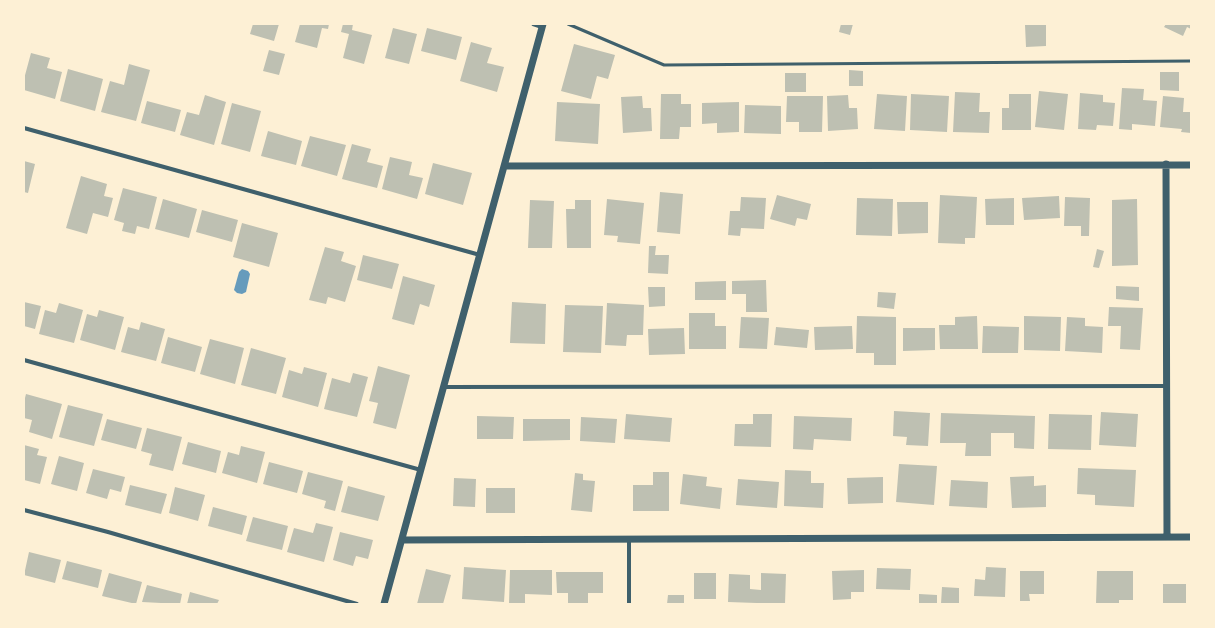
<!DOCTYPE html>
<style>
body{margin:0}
#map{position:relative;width:1215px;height:628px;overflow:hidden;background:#fdf0d5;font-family:Ubuntu,sans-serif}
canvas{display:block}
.frame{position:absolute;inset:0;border:25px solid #fdf0d5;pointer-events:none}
</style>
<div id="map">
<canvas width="1215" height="628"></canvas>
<div class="frame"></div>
</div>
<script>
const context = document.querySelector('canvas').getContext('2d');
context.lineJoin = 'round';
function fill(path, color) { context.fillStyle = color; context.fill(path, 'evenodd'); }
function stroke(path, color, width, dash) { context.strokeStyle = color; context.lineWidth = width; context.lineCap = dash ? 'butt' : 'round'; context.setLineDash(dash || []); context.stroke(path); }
fill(new Path2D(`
 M242,269l6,2 2,3 -4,18 -4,2 -5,-1 -3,-3 5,-18z`), '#669bbc');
fill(new Path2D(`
 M253,24h26l-5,17 -24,-7z
 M300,24h29l-1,5 -6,-1 -5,20 -22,-6z
 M343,24h10l-1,6 20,5 -8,29 -21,-6 6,-24 -8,-2z
 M841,24h12l-3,11 -11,-3z
 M1046,24v22l-20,1 -1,-22z
 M1166,24h25v5l-4,-2 -4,9 -19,-9z
 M393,28l24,6 -8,30 -24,-6z
 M427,28l35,9 -6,23 -35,-9z
 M471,42l21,6 -5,15 17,4 -7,25 -37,-11z
 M574,44l41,11 -7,24 -11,-3 -6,23 -30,-8z
 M269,50l16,4 -6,21 -16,-4z
 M31,53l19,5 -3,10 15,4 -7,27 -31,-9v-11z
 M129,64l21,6 -14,51 -35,-9 9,-31 14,4z
 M68,69l35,10 -8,32 -35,-10z
 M849,70l14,1v15h-14z
 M1160,72h19v19l-19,-1z
 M785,73h21v19h-21z
 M1122,88l22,1 -1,11 14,1 -2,25 -23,-2v6l-13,-1z
 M1039,91l29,3 -4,36 -29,-3z
 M955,92l25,1 -1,19h11l-1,21 -36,-1z
 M1080,93l23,2v7l12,1 -2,23 -16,-1 -1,5 -18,-1z
 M661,94h20v10h10v23h-11l-1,12h-19z
 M877,94l30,2 -2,35 -31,-2z
 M911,94l38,2 -2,36 -37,-2z
 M1009,94h22v36h-29v-22h7z
 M205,95l21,7 -12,43 -34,-10 7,-23 12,3z
 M848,95l1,13h8l1,21 -30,2 -1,-35z
 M642,96l1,12h8l1,23 -29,2 -2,-36z
 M787,96h36l-1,36h-23v-10h-13z
 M1163,96l21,2 -1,14h8v21l-10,-1 1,-3 -22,-2z
 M147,101l34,9 -6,22 -34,-9z
 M557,102l43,2 -2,40 -43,-3z
 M739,102v30l-22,1v-10l-15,1v-21z
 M232,103l29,8 -11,41 -29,-8z
 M745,105l36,1v28l-37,-1z
 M268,131l34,10 -6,24 -35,-9z
 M310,136l36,9 -9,31 -36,-10z
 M352,144l19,5 -4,13 16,4 -6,22 -35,-9z
 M390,157l22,5 -3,13 14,3 -6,21 -35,-10z
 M24,161l11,3 -7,29 -4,-1z
 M433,163l39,10 -9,32 -38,-11z
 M81,176l26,8 -3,12 9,2 -5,19 -15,-4 -6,21 -21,-6z
 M123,188l34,9 -8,32 -12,-3 -2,8 -13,-3 2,-8 -10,-3z
 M660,192l23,2 -3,40 -23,-2z
 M777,195l34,9 -4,16 -10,-2 -2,8 -25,-7z
 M940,195l37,2 -2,41h-10v6l-27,-1z
 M1059,196l1,22 -36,2 -2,-22z
 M741,197l25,1 -2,31 -23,-1 -1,8 -12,-1 2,-24h10z
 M1065,197l25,1 -1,38h-8v-10h-17z
 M857,198l36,1 -1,37 -36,-1z
 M1014,198v27h-28l-1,-26z
 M163,199l34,10 -8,29 -34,-9z
 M607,199l37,4 -4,41 -23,-2 1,-6 -14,-1z
 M1137,199l1,66 -26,1v-66z
 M530,200l24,1 -2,47h-24z
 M575,200h16v48h-24l-1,-39h9z
 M897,202h31v31l-30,1z
 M202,210l36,10 -6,22 -36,-10z
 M242,223l36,10 -9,34 -36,-10z
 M649,246h7l-1,9h14l-1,19 -20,-1z
 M325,247l19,5 -3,9 15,5 -11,36 -17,-5 -2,7 -17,-4z
 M1097,249l7,2 -5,17 -6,-1z
 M363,255l36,9 -7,25 -35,-9z
 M403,276l32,9 -6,22 -9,-3 -6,21 -22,-6z
 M766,280l1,32h-21v-18h-14v-13z
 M726,281v19h-31v-18z
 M1116,286l23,1v14l-23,-2z
 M648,287h17v19l-16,1z
 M878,292l18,1 -2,16 -17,-2z
 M24,302l17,4 -6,23 -11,-3z
 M512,302l34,2 -1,40 -35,-1z
 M59,303l24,7 -9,33 -35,-9 6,-24 11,3z
 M607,303l37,2 -1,30h-16l-1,11 -21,-1z
 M565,305l38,1 -2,47 -38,-1z
 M1109,307l34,1 -3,42 -20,-1 1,-23h-13z
 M99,310l25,7 -9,33 -35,-10 7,-26 10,3z
 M689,313h26v13h11v23h-37z
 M857,316l39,1v48h-22v-12h-18z
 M977,316l1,33h-38l-1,-24h16v-8z
 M1024,316l37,1 -1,34 -36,-1z
 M741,317l28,1 -2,31 -28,-1z
 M1067,317l18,1v8l18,1 -1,26 -37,-2z
 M141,322l24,7 -9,32 -35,-9 7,-25 11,3z
 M852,326l1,23 -38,1 -1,-23z
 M983,326l36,1 -1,26h-36z
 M776,327l33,3 -2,18 -33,-3z
 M684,328l1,26 -36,1 -1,-26z
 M903,328h32v22l-32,1z
 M168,337l34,10 -7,25 -34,-9z
 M210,339l34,9 -9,36 -35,-10z
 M251,348l35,10 -10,36 -35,-9z
 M378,366l32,9 -14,54 -23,-6 5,-20 -9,-2z
 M304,367l23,6 -9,34 -36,-10 7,-27 13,4z
 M353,373l15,4 -11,40 -33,-8 8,-31 18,5z
 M26,394l36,10 -10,35 -23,-7 3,-12 -8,-2v-16z
 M68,405l35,9 -9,32 -35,-9z
 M894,411l36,2 -2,33 -22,-1 1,-8 -14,-1z
 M1101,412l37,2 -2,33 -37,-2z
 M941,413l94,3 -1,33 -20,-1v-15h-23v23h-26l1,-13h-26z
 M626,414l46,4 -2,24 -46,-3z
 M753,414h19l-1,33 -37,-1 1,-22h18z
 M1049,414l43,1 -1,35 -43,-1z
 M477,416l37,1 -1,22h-36z
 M794,416l58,2 -1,23 -37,-2 -1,11 -20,-1z
 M581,417l36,2 -2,24 -35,-2z
 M107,419l35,9 -6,21 -35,-9z
 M523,419h47v21l-47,1z
 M147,428l35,9 -9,34 -24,-6 3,-11 -11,-3z
 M188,442l33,9 -5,22 -34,-9z
 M24,445l15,4 -2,6 10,2 -7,27 -16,-4z
 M241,446l24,6 -8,31 -35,-10 6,-21 11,3z
 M59,456l25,7 -7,28 -26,-7z
 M269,462l34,9 -6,22 -34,-9z
 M899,464l38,2 -3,39 -38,-3z
 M1078,468l58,2 -2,37 -39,-2v-10l-18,-1z
 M93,469l32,8 -4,15 -11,-3 -3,10 -21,-6z
 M785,470l26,1v12h13l-1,25 -39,-2z
 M308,472l35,9 -8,30 -11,-3 2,-7 -24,-7z
 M653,472h16v39h-36v-26h20z
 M575,473l8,1v6l12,1 -3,31 -21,-2z
 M683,474l24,3 -1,9 16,2 -2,21 -40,-5z
 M1034,476v10l12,-1v22l-34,1 -2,-31z
 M883,477v26l-35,1 -1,-26z
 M454,478l22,1 -1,28 -22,-1z
 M738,479l41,3 -2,26 -41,-3z
 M951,480l37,2 -1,26 -38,-2z
 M130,485l37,9 -6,20 -36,-9z
 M348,486l37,10 -7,25 -37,-9z
 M175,487l30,8 -7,26 -29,-8z
 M486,488h29v25h-29z
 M213,507l34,9 -5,19 -34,-9z
 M253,517l35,9 -6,24 -36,-9z
 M316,523l17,4 -9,35 -37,-10 7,-24 19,5z
 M340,532l33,8 -5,19 -12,-3 -3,10 -20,-6z
 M29,552l32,8 -6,23 -31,-8z
 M67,561l35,9 -4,18 -36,-9z
 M464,567l42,3 -2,32 -42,-3z
 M986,567l20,1 -1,29 -31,-1 1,-17 10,1z
 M877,568l34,1 -1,21 -34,-1z
 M426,569l25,6 -8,29h-26z
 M510,570h42v25l-27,-1v10h-16z
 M864,570v22h-13v7l-18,1 -1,-29z
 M1020,571h24v23h-15l1,7h-10z
 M1097,571h36v29h-14v4h-23z
 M556,572h47v21h-15v11h-20v-11h-11z
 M109,573l33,9 -6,22 -34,-8z
 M694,573h22v26h-22z
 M761,573l25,1 -1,30 -57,-2 1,-28 21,1v14l11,1z
 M1163,584h23v20h-23z
 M147,585l35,9 -2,10 -38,-2z
 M942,587l17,1v16h-18z
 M190,592l29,8 -2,4h-30z
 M919,594l18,1v9h-18z
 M668,595h16v9h-17z`), '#bec0b2');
stroke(new Path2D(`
 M568,24l96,41 527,-4`), '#3f606c', 3);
stroke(new Path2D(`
 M533,24l9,3
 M24,128l456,127
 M24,360l397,110
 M445,387l721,-1
 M24,510l84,22 249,72
 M629,540v64`), '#3f606c', 4);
stroke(new Path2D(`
 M1166,164l1,373
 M505,166l686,-1
 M402,540l789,-3
 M384,604l159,-580`), '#3f606c', 7);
</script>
